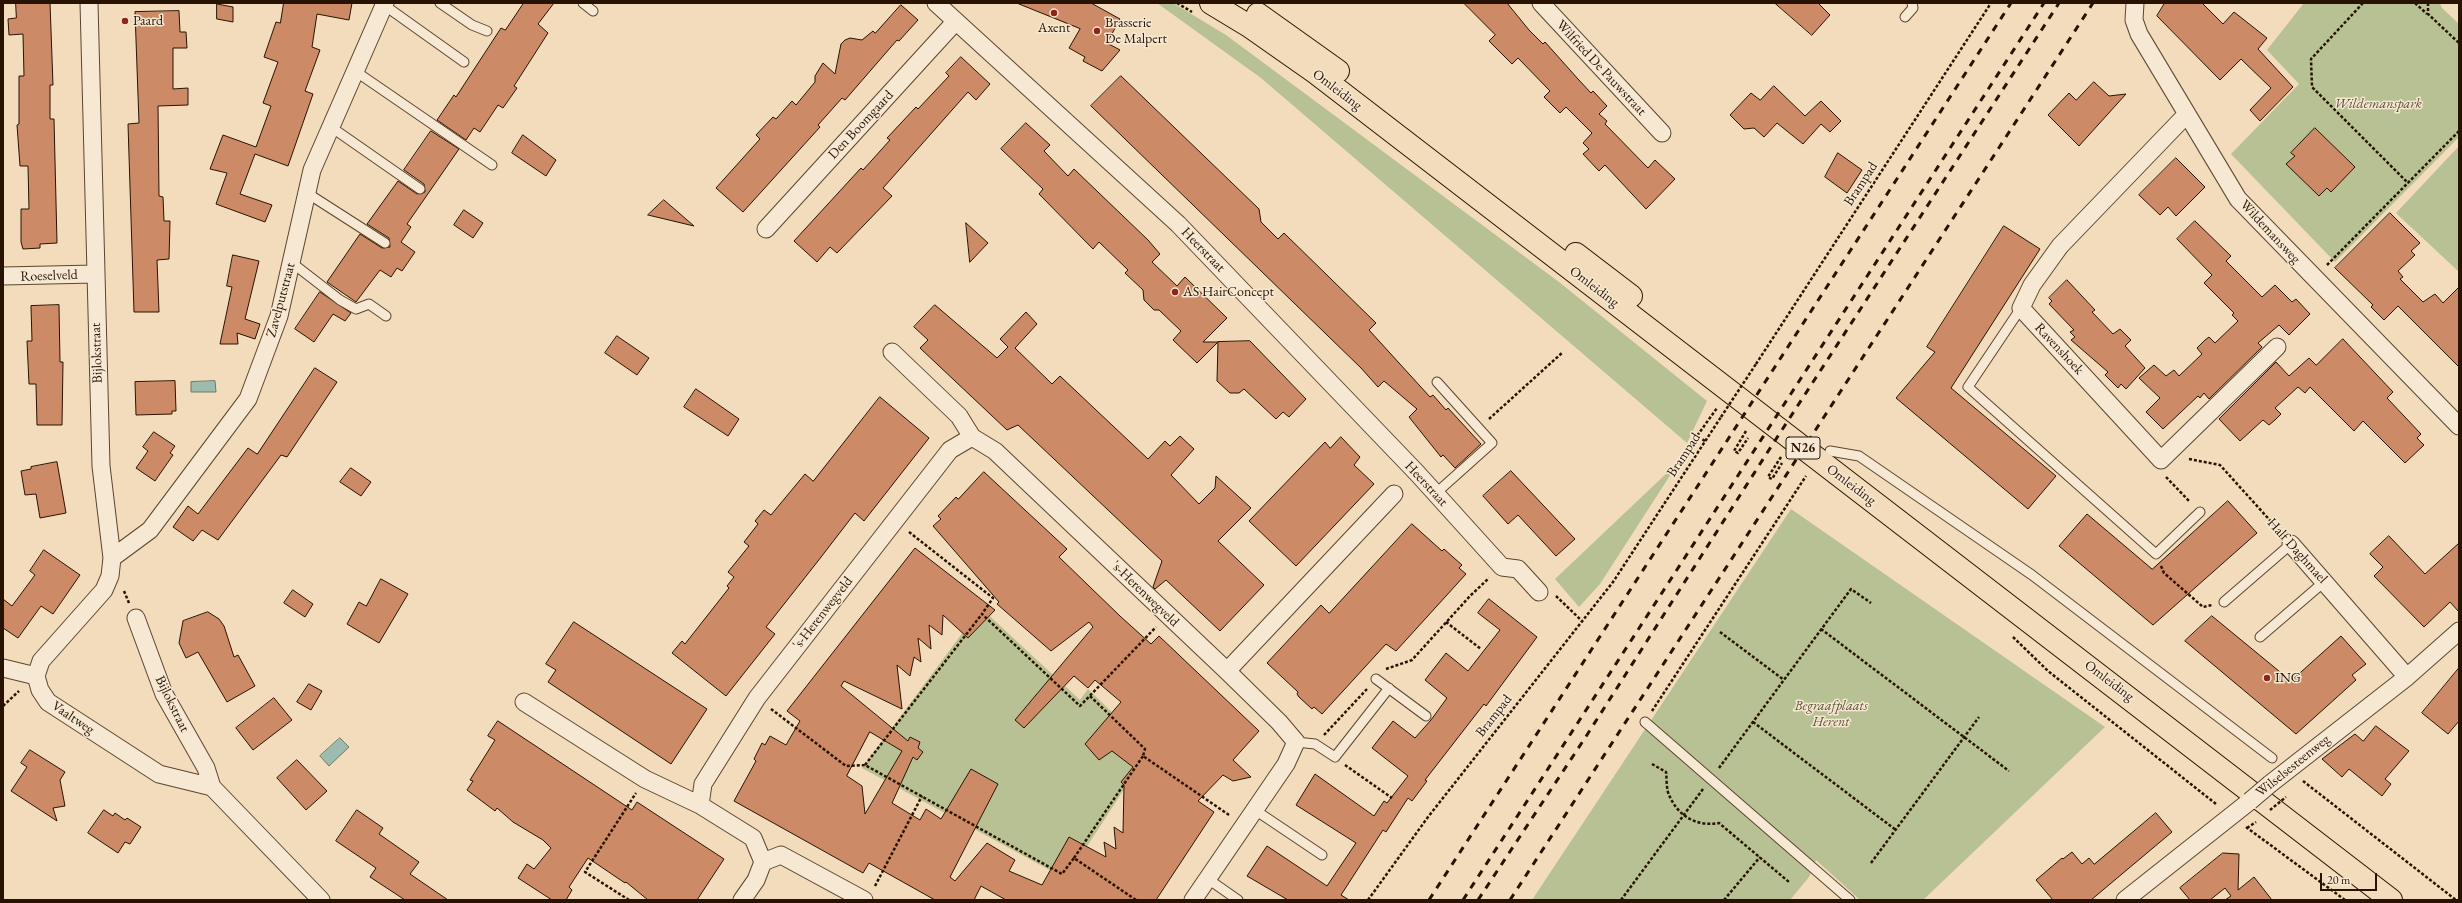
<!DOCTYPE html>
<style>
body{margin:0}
#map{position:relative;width:2462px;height:903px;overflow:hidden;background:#f3dcbb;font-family:"EB Garamond",serif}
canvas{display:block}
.frame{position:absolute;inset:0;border:4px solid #281302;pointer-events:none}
.scale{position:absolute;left:2320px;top:873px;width:57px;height:18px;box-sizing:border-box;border:2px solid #281302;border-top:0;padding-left:5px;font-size:12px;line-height:14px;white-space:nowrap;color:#281302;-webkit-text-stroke:3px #f7e8d3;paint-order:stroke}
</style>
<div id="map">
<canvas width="2462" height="903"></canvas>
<div class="frame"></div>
<div class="scale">20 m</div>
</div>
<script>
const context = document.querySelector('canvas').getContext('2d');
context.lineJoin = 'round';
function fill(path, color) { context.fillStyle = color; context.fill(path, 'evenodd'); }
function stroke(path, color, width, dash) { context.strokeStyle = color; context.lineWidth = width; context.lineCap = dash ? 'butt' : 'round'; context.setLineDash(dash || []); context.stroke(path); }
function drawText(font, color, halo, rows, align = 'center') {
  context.font = font + ' "EB Garamond",serif'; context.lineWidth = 3; context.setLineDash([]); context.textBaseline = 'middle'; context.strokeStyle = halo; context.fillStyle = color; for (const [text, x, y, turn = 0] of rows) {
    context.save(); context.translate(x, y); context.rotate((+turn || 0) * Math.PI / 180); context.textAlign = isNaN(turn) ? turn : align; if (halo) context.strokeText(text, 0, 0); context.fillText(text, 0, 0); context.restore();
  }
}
fill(new Path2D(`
 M1157,3h16l53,32 333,247 148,119 -20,42 -426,-365z
 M2304,3h136l2,5 17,16v113l-124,125 -104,-108 68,-70 -32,-34z
 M2459,146v126l-63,-59z
 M1669,471l2,3 -71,110 -21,23 -24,-28z
 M1791,509l314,218 -182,173h-63l-44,-40 -7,17 -19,23h-258z
 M981,608l99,92 8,-11 62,60 -84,130 -204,-111z`), '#b7c193');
const water = new Path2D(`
 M215,381l1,11h-25v-10z
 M340,738l9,9 -20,19 -9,-10z`);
fill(water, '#9bbcae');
stroke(water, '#6d7869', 1);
const building = new Path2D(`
 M16,3h34l3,82h-3v34h4l3,124 -17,1v4l-17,1 -2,-7v-33h8l-1,-43h-8l-3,-41 2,-1v-48h5l-1,-42 -14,1 -1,-16 8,-1z
 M284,3h68l-3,17 -32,-6 -5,33 8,3 -15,41 8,3 -25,72 -33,-12 -15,40 32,11 -7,17 -49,-18 11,-31 -17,-4 13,-34 33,12 15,-41 -8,-3 15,-41 -14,-5 12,-35 4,1z
 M524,3h30l-16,21 10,9 -34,53 3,2 -14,20 -5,-3 -18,27 -6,-4 -8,12 -29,-20 17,-25 2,2 45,-69 4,2z
 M1017,3h74l29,16 -13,24 13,7 -18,21 -19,-10 2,-4 -16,-9 11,-19z
 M1464,3h43l22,27 14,14 2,-2 33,37 13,14 2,-2 14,15 -8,8 8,7 -2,3 43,44 7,-8 20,19 -29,30 -41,-44 -6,6 -16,-17 6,-5 -6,-6 9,-10 -26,-26 -6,6 -16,-16 6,-6 -32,-33 -6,6 -23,-23 6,-6z
 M1775,3h43l12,12 -18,20z
 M2165,3h37l21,21 11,-12 33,26 -9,11 35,38 -33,34 -10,-11 21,-22 -30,-29 -21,21 -63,-64z
 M217,4l16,3v15l-16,-3z
 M901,5l17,15 -19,21 -2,-1 -52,60 -3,-2 -24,27 2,2 -77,85 -27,-24 44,-49 -4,-4 17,-18 3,2 16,-18 4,4 19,-23v-6l8,-13 12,11 6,-30 4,-4 5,-2 12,2 11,-9 2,2z
 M179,11l1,21h6l1,16h-14v41l15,-1v17l-30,1 1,90 4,1 1,24h6l-1,38 -12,1 2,52h-25l-6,-188 11,-1 -4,-111z
 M961,57l29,27 -14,16 -8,-8 -85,96 9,8 -55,57 -7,-6 -13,15 -23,-21 67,-73 2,2 27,-30 -3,-2 29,-31 2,2 31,-33 -3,-3z
 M1121,76l138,133 2,13 17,17 6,-6 92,90 -7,7 61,67 3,-2 13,15 2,-2 33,36 -26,24 -12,-13 -2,2 -32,-40 8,-8 -33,-28 -6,6 -17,-19 -270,-262z
 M2094,82l15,14 17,-2 -47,52 -31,-31 21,-22 7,7z
 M1774,86l31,30 16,-15 20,20 -11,11 -9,-8 -18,20 -26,-21 -13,14 -10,-9 -10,1 -14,-14 21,-22 9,7z
 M1026,123l24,22 -6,6 24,25 6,-7 74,71 12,14 -8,8 25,24 8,-9 42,41 -24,24h15l-21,21 -24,-23 8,-9 -22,-21h-5l-10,-10 -1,-10 -18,-17 3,-3 -29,-28 -6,7 -54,-55 4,-5 -42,-40z
 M2315,128l40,39 -24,25 -4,-4 -8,8 -33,-32 9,-8 -4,-3z
 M431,131l28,18 -52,75 4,3 -10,15 14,10 -13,19 -5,-3 -6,9 -11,-7 -24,32 -29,-20 33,-48 22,14 8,-1 -1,-9 -22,-14 31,-43 19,13 8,-2 -1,-8 -20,-14z
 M523,135l33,25 -10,16 -34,-23z
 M1838,153l24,17 -15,23 -22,-16z
 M2176,158l29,29 -29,29 -8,-9 -8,8 -21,-20z
 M664,200l30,26 -46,-11z
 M464,210l19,13 -10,15 -19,-13z
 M2390,213l30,30 -9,8 4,4 -17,16 5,6 -3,2 23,23 12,-8 8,9 16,-16v80l-61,-61 -14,14 -13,-13 2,-2 -38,-37z
 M2195,221l36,35 -5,5 36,36 13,-12 17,17 4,-3 14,15 -21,21 -10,-10 -21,18 4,4 -53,52 -5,-6 -4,5 -2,-2 -35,33 -17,-17 14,-14 -21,-20 15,-13 12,11 8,-6 5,6 23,-22 -5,-6 8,-8 4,-3 6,6 23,-22 -6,-6 2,-2 -30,-30 8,-8 -35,-36z
 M966,223l22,20 -18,19z
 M2004,226l36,23 -89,139 105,88 -28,33 -132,-111 39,-46 -8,-5z
 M233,255l26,6 -14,58 15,5 -5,15 -18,-6 1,11h-18l12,-57 -5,-1z
 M2067,280l28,30 -3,2 21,22 7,-5 11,11 -6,6 20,22 -19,21 -5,-5 -3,4 -13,-13 3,-3 -37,-32 4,-3 -5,-5 4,-2 -25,-26 3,-3 -3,-3z
 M320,292l31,21 -6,8 -12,-7 -19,28 -19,-13z
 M59,305l1,57h3l-1,63h-25l-1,-41h-7l-2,-43h5l-1,-35z
 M935,305l62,53 11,-11 -8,-8 26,-27 11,12 -22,24 37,36 8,-8 88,83 17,-18 5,5 10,-10 14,13 -23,26 28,29 16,-16 1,-12 35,32 -33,33 46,44 -44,46 -54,-51 -11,9 -2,-2 9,-26 -144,-136 -11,5 -87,-82 8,-8 -14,-13z
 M617,336l32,22 -12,17 -32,-22z
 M2343,339l50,53 -6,6 34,36 -4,4 7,7 -19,18 -42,-42 -9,10 -44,-44 -5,6 -7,-6 -23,21 6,6 -6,6 -6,5 -6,-5 -23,21 -21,-22 57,-57 13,14 20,-18 7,7z
 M1250,341l56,58 -17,18 -6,-5 -7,7 -32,-30 -5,4h-9l-13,-12 1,-39z
 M315,368l22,14 -50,75 -6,-2 -63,85 -16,-10 -9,11 -20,-14 15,-21 10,8 50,-66 9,6z
 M175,381l1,30h-4v3l-36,1 -1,-33z
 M696,389l43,30 -11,17 -44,-29z
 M880,397l49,41 -65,83 -9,-8 -37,48 -52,66 9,7 -49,62 -54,-43 10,-12 3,3 44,-56 -2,-2 7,-9 -6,-5 21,-26 -5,-4 14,-18 -3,-3 9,-11 7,5 34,-41 8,7z
 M154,432l21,14 -5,7 3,2 -18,26 -19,-13 12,-17 -5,-4z
 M1341,437l19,20 -6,8 20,19 -78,82 -47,-45 76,-79 5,6z
 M57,462l9,51 -26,5 -4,-24 -11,1 -4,-24 10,-2v-2z
 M351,468l20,14 -10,14 -21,-14z
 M1511,471l64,68 -19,17 -38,-41 -10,9 -25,-28z
 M984,472l83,77 -8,8 61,59 31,28 8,-8 100,95 -26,29 18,17 -18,4 -10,-6 -25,26 16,11 -58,88h-150l-25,-14 -7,14h-39l-66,-37 -6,10 -129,-72 22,-40 -2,-2 8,-16 3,2 5,-9 16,9 14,-24 -13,-10 128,-163 80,62 -27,28 -25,-23 -1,20 -13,-10 2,24 -13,-11 3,24 -7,-5 -4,19 -13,-11 5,44 -58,-28 -3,5 67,55 2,-4 10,5 -2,6 5,4 -6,8 -4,-3 -21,46 28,17 6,-11 15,10 30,-50 27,15 -48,93 5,4 32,-38 28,17 -6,11 33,14 27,-48 37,20 -2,-15 12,7 -2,-22 9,6 1,-48 -3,-3 12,-15 -21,-16 -13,9 -14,-16 36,-42 -26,-22 -7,8 -14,-12 -50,52 -9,-8 78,-93 -4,-5 -38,29 -54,-47 2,-2 -66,-76 8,-7 -3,-3 18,-19 2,2zM870,732l32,19 -37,63 -3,-28 -15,-10z
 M2228,501l29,32 -104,92 -94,-79 28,-32 65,55z
 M1412,524l30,27 2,-2 18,16 -3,3 7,6 -70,77 -10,-7 -64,70 -8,-7 -2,2 -13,-12 -2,-3 1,-2 -31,-29 54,-58 8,8z
 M2389,536l36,38 34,-31v69l-9,-10 -26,25 -50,-51 9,-9 -13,-13z
 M44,550l36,25 -27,39 -12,-8 -23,32 -15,-10v-29l9,7 23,-31 -5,-4z
 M381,579l27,15 -29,49 -32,-19 12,-22 7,4z
 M293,590l20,14 -8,13 -21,-14z
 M1489,599l48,38 -51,69 -2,-2 -59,76 2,1 -15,20 -4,-3 -22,34 -3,-2 -42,65 8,5h-61l-41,-24 20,-30 60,40 29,-43 -60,-38 19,-31 59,42 10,-15 3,2 21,-27 -36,-28 21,-27 22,17 16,-18 16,-22 -22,-18 21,-27 22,18 32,-41 -22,-17z
 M208,612l11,7 5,7 10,31 4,-2 17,31 -28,16 -29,-50 -12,6 -7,-15 4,-22z
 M2212,616l79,65 50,-45 25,28 -14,11 4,5 -60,54 -111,-93z
 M574,622l133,87 -36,55 -123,-82 8,-12 -10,-6z
 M2459,668v53l-11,13 -26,-21z
 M309,684l13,7 -11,19 -14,-8z
 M274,698l18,22 -39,30 -17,-22z
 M498,721l134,89 5,-8 87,57 -27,41h-49l-22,-18 -1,1 -37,-25 -19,29 3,3 -6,10h-14l-34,-22 9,-14 7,5 17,-21 -8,-8 -30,-18 -16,-14 -2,3 -28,-21 6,-9 -3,-1 25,-40 -7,-4z
 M2376,726l33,25 -24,28 6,5 -9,12 -33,-27 -7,8 -20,-18 33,-25 8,7z
 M30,750l35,22 -5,8 5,26 -12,2 4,13 -46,-30 16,-24 -6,-4z
 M297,760l30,31 -21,19 -29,-32z
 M104,810l9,6 2,-3 10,7 2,-2 14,9 -11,17 -5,-2 -7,11 -30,-20z
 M357,810l26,18 -4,6 40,28 -9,12 38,26h-43l-35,-23 6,-9 -40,-27z
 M2156,813l16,19 -81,68h-38l-17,-20 26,-22 1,1 9,-7 10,12 7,-6 5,6z
 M2223,853l16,1 -1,36 16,-13 18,23h-47l6,-4 -6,-8 -15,12h-20l-10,-12z`);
fill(building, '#cd8a66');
stroke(building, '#281302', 1);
const service = new Path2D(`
 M440,3l32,22 15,6
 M583,3l10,8
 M384,5l80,57
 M1905,17l8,-9 -1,-5
 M355,71l137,94
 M331,127l89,62
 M307,193l78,50
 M291,262l49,38 16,9 13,-5 17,12
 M2021,308l-53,79 188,167 44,-42
 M1830,451l29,5 173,119 240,183
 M1435,494l57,-51 -55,-61
 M2224,602l67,-58 -7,-8
 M2260,637l64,-55
 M1376,679l50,37
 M1645,722l205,178
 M1296,742l19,2 20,13 54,-69
 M1255,810l67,45
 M1208,879l30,21`);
const minor = new Path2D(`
 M936,3l242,221 239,249 85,94 16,2 21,23
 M1541,3l121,130
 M2135,3l-1,17 5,14 99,165 221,227
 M2187,114l-127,132 -28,39 -11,23 140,152 116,-113
 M766,229l190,-208
 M3,276l92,-2
 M892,352l67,64 13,21
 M2291,544l116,133
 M112,558l38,-28 98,-131 31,-83 33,-146 73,-167
 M136,618l28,76 42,74 6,19
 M3,668l33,8 4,14 8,12 111,72 53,13 109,113
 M1227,671l167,-177
 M36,676l5,-15 63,-71 6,-14 2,-18 -11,-92 -12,-463
 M524,702l121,77 55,26
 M2270,784l137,-107 52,-46
 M763,862l18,-7 83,45
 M742,900l14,-20 7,-18 -10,-24 -53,-33 3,-21 54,-86 193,-248 22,-13 23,14 232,220 52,51 17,20 -10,22 -93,136
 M2125,900l125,-99`);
const primary = new Path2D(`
 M1211,3l38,23 67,47 1075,827
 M1258,14l80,57
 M1576,254l55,42`);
stroke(service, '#5b4530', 11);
stroke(minor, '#5b4530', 19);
stroke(primary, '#281302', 24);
stroke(new Path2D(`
 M1177,3l15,9
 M2363,3l-52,56 1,28 96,96
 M2415,3l12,11
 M2428,3v11l31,29
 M2327,265l132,-134
 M1756,364l235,-361
 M1489,419l74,-67
 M1746,431l-12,20 4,2 10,-15
 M1705,441l-8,-5 20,-28
 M1781,457l-13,20 4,2 10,-16
 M2189,459l31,6 56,62
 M2166,477l24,25
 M909,532l84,66 -11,16 98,92 76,-79
 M2161,566l3,7 39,34 9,-2
 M124,591l5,12
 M1556,596l26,25
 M1446,622l35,27
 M1821,629l188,142
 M1720,632l64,48
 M2013,637l35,34 168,133
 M1386,669l26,-9 58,-64 19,-18
 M1090,696l55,53 -2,7 86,59
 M3,706l16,-15
 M771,709l75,57 19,-1 197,109 12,-16 62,42
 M1652,711l154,-235
 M1753,722l143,108
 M1324,735l43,-46
 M1652,764l14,8c1,8 0,19 4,25 9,20 28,30 49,26l70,59
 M865,765l117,-151
 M1345,765l47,33
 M1719,768l132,-179 20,14
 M2303,781l153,119
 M2246,827l99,73
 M2247,828l9,-6
 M1074,858l69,-102
 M1871,863l108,-146
 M875,886l47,-90
 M629,900l-44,-28 51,-79
 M1368,900l60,-83 185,-235 108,-165
 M1621,900l82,-111
 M1724,900l36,-43`), '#281302', 2.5, [3, 2]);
stroke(service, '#f7e8d3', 9);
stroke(minor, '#f7e8d3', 17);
stroke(primary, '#f3dcbb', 22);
stroke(new Path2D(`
 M1429,900l582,-897
 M1463,900l581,-897
 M1478,900l107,-162 182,-285 292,-450
 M1510,900l583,-897`), '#281302', 3, [7, 7]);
const minorBridge = new Path2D(`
 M2250,801l20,-17`);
stroke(minorBridge, '#5b4530', 19, []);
stroke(new Path2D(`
 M1721,417l35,-53
 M2270,810l16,-13`), '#281302', 2.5, [3, 2]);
stroke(minorBridge, '#f7e8d3', 17);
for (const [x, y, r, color] of [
 [1054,13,4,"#8f2418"],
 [125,21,4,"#8f2418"],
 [1097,31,4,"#8f2418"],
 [1175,292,4,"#8f2418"],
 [2267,678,4,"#8f2418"]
]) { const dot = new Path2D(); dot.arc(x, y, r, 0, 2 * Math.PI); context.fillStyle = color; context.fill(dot); stroke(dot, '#f7e8d3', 1.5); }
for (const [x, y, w] of [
 [1803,448,34]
]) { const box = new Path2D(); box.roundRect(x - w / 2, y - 11, w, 22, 3); context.fillStyle = '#f7e8d3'; context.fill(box); stroke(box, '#281302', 1); }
drawText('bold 13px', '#281302', null, [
 ["N26",1803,448]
]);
drawText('14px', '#281302', '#f7e8d3', [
 ["Paard",133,21],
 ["Brasserie",1105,23],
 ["De Malpert",1105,39],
 ["Axent",1054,28,"center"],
 ["AS HairConcept",1183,292],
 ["ING",2275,678]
], 'left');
drawText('14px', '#281302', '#f7e8d3', [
 ["Wilfried De Pauwstraat",1601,68,47],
 ["Omleiding",1337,90,37],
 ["Den Boomgaard",861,125,-47],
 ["Brampad",1861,184,-57],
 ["Wildemansweg",2270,232,47],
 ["Heerstraat",1203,250,46],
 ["Roeselveld",49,276,-2],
 ["Omleiding",1594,287,37],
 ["Zavelputstraat",281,300,-75],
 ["Ravenshoek",2059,349,47],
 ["Bijlokstraat",97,353,-92],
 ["Brampad",1684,455,-57],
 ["Heerstraat",1426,484,47],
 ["Omleiding",1851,485,37],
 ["Half Daghmael",2297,551,48],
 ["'s-Herenwegveld",1145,594,44],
 ["'s-Herenwegveld",823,613,-52],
 ["Omleiding",2109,681,37],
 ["Bijlokstraat",172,704,64],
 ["Brampad",1494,716,-52],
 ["Vaaltweg",73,718,34],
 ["Wilselsesteenweg",2293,766,-39]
]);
drawText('italic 14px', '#5a5035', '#f7e8d3', [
 ["Wildemanspark",2378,104],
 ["Begraafplaats",1831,706],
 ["Herent",1831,722]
]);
</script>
